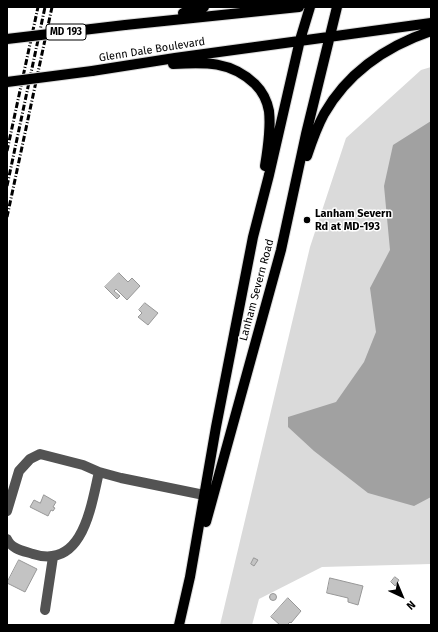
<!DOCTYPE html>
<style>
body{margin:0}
#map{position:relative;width:438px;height:632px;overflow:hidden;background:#fff;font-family:"Fira Sans",sans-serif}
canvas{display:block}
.frame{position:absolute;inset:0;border:8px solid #000;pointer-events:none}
.north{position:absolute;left:382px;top:576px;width:40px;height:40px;-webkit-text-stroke:3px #fff;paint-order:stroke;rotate:136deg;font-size:11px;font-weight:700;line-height:16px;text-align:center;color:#000}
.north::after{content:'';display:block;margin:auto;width:14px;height:18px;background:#000;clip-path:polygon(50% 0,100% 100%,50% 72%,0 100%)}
</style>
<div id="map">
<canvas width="438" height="632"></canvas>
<div class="frame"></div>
<div class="north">N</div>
</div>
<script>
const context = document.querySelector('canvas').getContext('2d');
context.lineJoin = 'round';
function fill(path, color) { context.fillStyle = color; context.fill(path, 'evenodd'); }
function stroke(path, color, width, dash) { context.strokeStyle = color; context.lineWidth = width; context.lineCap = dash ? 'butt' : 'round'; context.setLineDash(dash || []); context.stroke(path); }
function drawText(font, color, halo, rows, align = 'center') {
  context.font = font + ' "Fira Sans",sans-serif'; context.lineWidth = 3; context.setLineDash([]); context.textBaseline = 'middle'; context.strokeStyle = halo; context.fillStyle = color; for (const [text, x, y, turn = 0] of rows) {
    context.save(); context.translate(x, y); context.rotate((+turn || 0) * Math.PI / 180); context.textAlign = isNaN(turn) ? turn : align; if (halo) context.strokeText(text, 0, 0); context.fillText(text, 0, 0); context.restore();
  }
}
fill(new Path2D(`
 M431,67v497l-109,3 -63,32 -7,26h-32l90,-378 36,-109 75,-68z`), '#dadada');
fill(new Path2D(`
 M431,121v376l-17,9 -46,-13 -54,-42 -26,-24v-10l48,-15 28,-40 12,-30 -6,-44 20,-38 -6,-64 9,-41z`), '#a1a1a1');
const building = new Path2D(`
 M119,273l9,9 4,-4 8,8 -13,14 -11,-11 -2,2 6,5 -3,3 -12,-12z
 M145,303l13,10 -10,12 -10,-8 4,-4 -3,-3z
 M44,495l12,7 -3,5 2,1 -2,3 -2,-1 -3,6 -18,-9 4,-7 6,3z
 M254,558l4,2 -4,6 -3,-2z
 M19,560l18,9 -12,23 -18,-9z
 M395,577l4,3 -4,6 -4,-4z
 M330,578l33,8 -5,19 -10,-3v-4l-21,-5z
 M269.5 597a3.5 3.5 0 1 1 7 0a3.5 3.5 0 1 1-7 0Z
 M288,598l13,13 -10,12 -1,-1 -3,3h-7l-9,-8z`);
fill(building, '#c3c3c3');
stroke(building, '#979797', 1);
const major = new Path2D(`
 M183,13l21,-6
 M125,25l174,-18
 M173,64c32,-2 58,-3 82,20 7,7 12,16 14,27 2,18 -1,37 -4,55
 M92,71l83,-13 256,-35
 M307,156c5,-15 10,-29 17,-42 24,-42 63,-68 107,-83
 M206,522l75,-272 25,-116 31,-127
 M179,625l11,-48 26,-150 37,-190 16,-62 31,-135 10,-33`);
stroke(major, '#dbdbdb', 12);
stroke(new Path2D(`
 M7,511l12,-40 11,-12 10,-5 43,11 16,7 22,6 83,17
 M7,539c4,10 17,12 26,15 50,16 58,-48 66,-82
 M45,610l8,-53`), '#535353', 10);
stroke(major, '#000', 10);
stroke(new Path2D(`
 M7,151l31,-144
 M7,186l38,-179
 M7,217l45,-210`), '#000', 3, [6, 2, 1, 2]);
const majorBridge = new Path2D(`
 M7,39l118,-14
 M7,82l85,-11`);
stroke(majorBridge, '#dbdbdb', 12, []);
stroke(majorBridge, '#000', 10);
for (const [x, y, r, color] of [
 [307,220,4,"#000"]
]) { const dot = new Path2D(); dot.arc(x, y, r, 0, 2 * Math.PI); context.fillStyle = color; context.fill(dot); stroke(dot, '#fff', 1.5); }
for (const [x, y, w] of [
 [66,32,40]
]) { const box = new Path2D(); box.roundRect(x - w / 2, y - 8, w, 16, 3); context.fillStyle = '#fff'; context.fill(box); stroke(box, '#000', 1); }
drawText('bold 10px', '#000', null, [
 ["MD 193",66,32]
]);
drawText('11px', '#000', '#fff', [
 ["Glenn Dale Boulevard",152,50,-9],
 ["Lanham Severn Road",257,290,-75]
]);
drawText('bold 11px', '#000', '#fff', [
 ["Lanham Severn",315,214],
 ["Rd at MD-193",315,227]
], 'left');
</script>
